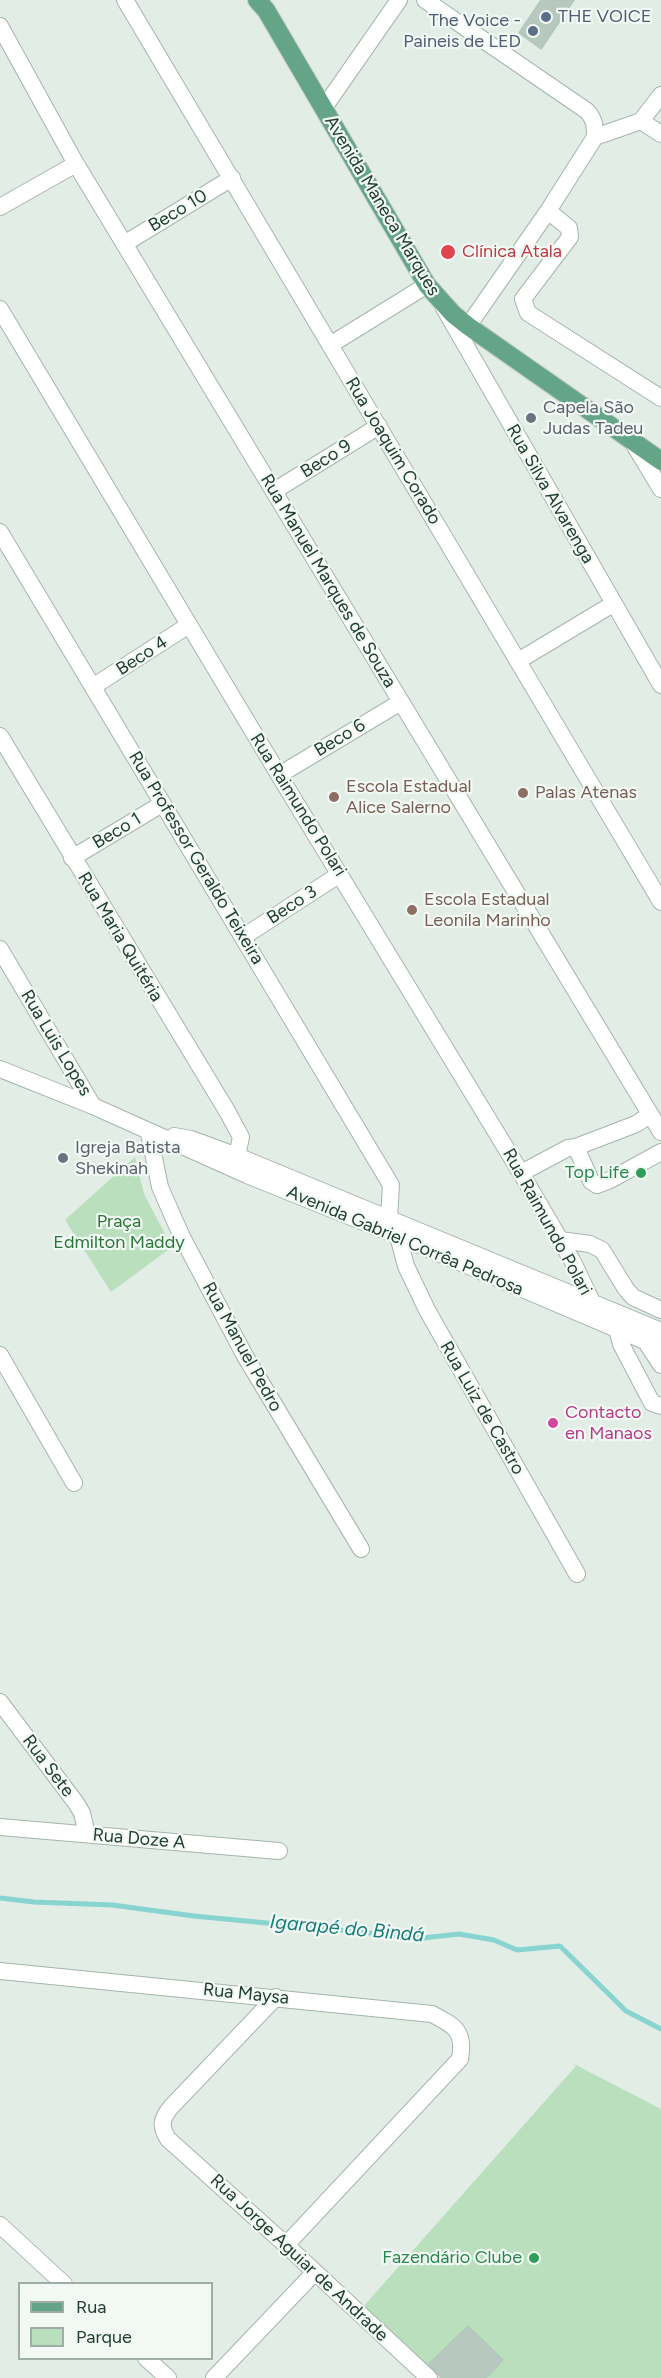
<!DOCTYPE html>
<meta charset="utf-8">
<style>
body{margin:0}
#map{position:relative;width:661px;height:2378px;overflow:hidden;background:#e2ede6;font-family:Figtree,sans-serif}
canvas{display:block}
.legend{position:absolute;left:18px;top:2282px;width:195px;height:78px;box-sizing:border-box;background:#f2f9f4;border:2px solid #9eaea6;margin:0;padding:8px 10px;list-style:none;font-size:18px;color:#213e31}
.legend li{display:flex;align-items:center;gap:12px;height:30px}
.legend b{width:30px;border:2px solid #9eaea6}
</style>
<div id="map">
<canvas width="661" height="2378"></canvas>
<ul class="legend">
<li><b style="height:8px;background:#64a487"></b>Rua</li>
<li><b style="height:16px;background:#b9dfbc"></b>Parque</li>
</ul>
</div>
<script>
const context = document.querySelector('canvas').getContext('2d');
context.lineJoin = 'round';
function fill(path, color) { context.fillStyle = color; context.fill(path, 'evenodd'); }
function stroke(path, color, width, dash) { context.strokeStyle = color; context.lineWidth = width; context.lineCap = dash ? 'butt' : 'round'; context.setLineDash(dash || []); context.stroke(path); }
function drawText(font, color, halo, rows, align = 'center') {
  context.font = font + ' Figtree,sans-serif'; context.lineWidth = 4.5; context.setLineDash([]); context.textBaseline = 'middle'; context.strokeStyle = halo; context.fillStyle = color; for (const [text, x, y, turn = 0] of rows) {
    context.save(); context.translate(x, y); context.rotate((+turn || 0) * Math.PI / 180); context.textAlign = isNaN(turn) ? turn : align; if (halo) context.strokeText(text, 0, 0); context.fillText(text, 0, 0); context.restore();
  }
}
fill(new Path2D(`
 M135,1157l9,37 28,53 -61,45 -46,-72z
 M574,2064l87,45v269h-220l-78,-71 213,-241z`), '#b9dfbc');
stroke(new Path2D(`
 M0,1898l34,4 78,3 82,11 229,22 36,-4 35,6 23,10 43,-4 66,65 35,18`), '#87d4d1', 5);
const building = new Path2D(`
 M541,0h33l-33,49 -22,-16z
 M468,2326l35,34 -17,18h-45l-12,-14z`);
fill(building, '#b7c8be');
stroke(building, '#b4c7bb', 1.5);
const minor = new Path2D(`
 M125,0l536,902
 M425,0l162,111c8,9 8,15 8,26l-47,74 -80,115
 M0,26l76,138 585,968
 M323,109l76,-109
 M641,121l20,13
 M595,137l46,-16 20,-26
 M0,207l76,-43
 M548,211l21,17 1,9 -47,62 5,14 133,85
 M124,244l108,-66
 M444,308l217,377
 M0,309l279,466 242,398 52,89 19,40
 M330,345l97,-60
 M632,441l29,48
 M274,491l105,-65
 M0,532l391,653 -2,33
 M518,661l95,-57
 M94,686l95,-61
 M0,736l227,375 14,26 -4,19
 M279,775l122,-73
 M72,858l90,-54
 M243,937l97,-63
 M0,949l93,157
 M0,1069l93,37 154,69 151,61 263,112
 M149,1133l11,54 22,50 63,119 116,193
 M174,1136l17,3 46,17 424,175
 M576,1147l15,34 6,4 13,-5 51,-28
 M521,1173l47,-25 8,-1 60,-23 14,-9
 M398,1236l8,30 21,44 150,264
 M560,1240l30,4 12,6 24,39 7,8 28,13
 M617,1329l4,15 31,59 9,3
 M646,1342l15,23
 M0,1355l74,128
 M0,1702l76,101 6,10 5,21
 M0,1827l279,24
 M0,1971l432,43c23,12 33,17 28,45l-174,186
 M276,1997l-105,110c-10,12 -11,19 -3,32l118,106 143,133
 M0,2225l64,59
 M146,2358l22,20
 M214,2378l101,-106`);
const major = new Path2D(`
 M257,0l9,10 161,275 26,29 15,12 193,135`);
stroke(minor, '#a4b5ac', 18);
stroke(major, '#c1c9c5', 20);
stroke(minor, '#fff', 16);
stroke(major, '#64a487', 18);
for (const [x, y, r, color] of [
 [546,17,6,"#5c6f8a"],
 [533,31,6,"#5c6f8a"],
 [448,252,8,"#e0444e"],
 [531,418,6,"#6b7280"],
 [523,793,6,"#8d6e63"],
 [334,797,6,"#8d6e63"],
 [412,910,6,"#8d6e63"],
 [63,1158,6,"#6b7280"],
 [641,1173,6,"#2e9e5b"],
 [553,1423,6,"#d1479c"],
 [534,2258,6,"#2e9e5b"]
]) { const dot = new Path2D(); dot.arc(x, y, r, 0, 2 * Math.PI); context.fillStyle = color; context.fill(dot); stroke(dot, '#f2f9f4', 2); }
drawText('18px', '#4e5e75', '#f2f9f4', [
 ["THE VOICE",558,17],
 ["The Voice -",521,21,"right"],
 ["Paineis de LED",521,42,"right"]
], 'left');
drawText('18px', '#213e31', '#f2f9f4', [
 ["Avenida Maneca Marques",382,206,59],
 ["Beco 10",178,211,-31],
 ["Rua Joaquim Corado",393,451,59],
 ["Beco 9",326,459,-32],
 ["Rua Silva Alvarenga",550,494,60],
 ["Rua Manuel Marques de Souza",328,581,59],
 ["Beco 4",142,656,-33],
 ["Beco 6",340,738,-31],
 ["Rua Raimundo Polari",298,805,58],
 ["Beco 1",117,831,-31],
 ["Rua Professor Geraldo Teixeira",196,858,59],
 ["Beco 3",292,905,-33],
 ["Rua Maria Quitéria",120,937,59],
 ["Rua Luis Lopes",56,1043,59],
 ["Rua Raimundo Polari",547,1222,61],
 ["Avenida Gabriel Corrêa Pedrosa",405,1241,23],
 ["Rua Manuel Pedro",242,1347,61],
 ["Rua Luiz de Castro",482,1408,60],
 ["Rua Sete",48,1766,53],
 ["Rua Doze A",139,1839,5],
 ["Rua Maysa",246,1994,6],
 ["Rua Jorge Aguiar de Andrade",299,2258,43]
]);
drawText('18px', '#be3a42', '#f2f9f4', [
 ["Clínica Atala",462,252]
], 'left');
drawText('18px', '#5b616d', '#f2f9f4', [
 ["Capela São",543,408],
 ["Judas Tadeu",543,429],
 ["Igreja Batista",75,1148],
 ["Shekinah",75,1169]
], 'left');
drawText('18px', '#785e54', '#f2f9f4', [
 ["Escola Estadual",346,787],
 ["Alice Salerno",346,808],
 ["Palas Atenas",535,793],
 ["Escola Estadual",424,900],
 ["Leonila Marinho",424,921]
], 'left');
drawText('18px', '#27864d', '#f2f9f4', [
 ["Top Life",629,1173],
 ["Fazendário Clube",522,2258]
], 'right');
drawText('18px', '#297738', '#f2f9f4', [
 ["Praça",119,1222],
 ["Edmilton Maddy",119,1243]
]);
drawText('18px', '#b23c85', '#f2f9f4', [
 ["Contacto",565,1413],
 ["en Manaos",565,1434]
], 'left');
drawText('italic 20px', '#187d7a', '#f2f9f4', [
 ["Igarapé do Bindá",347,1929,5]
]);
</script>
